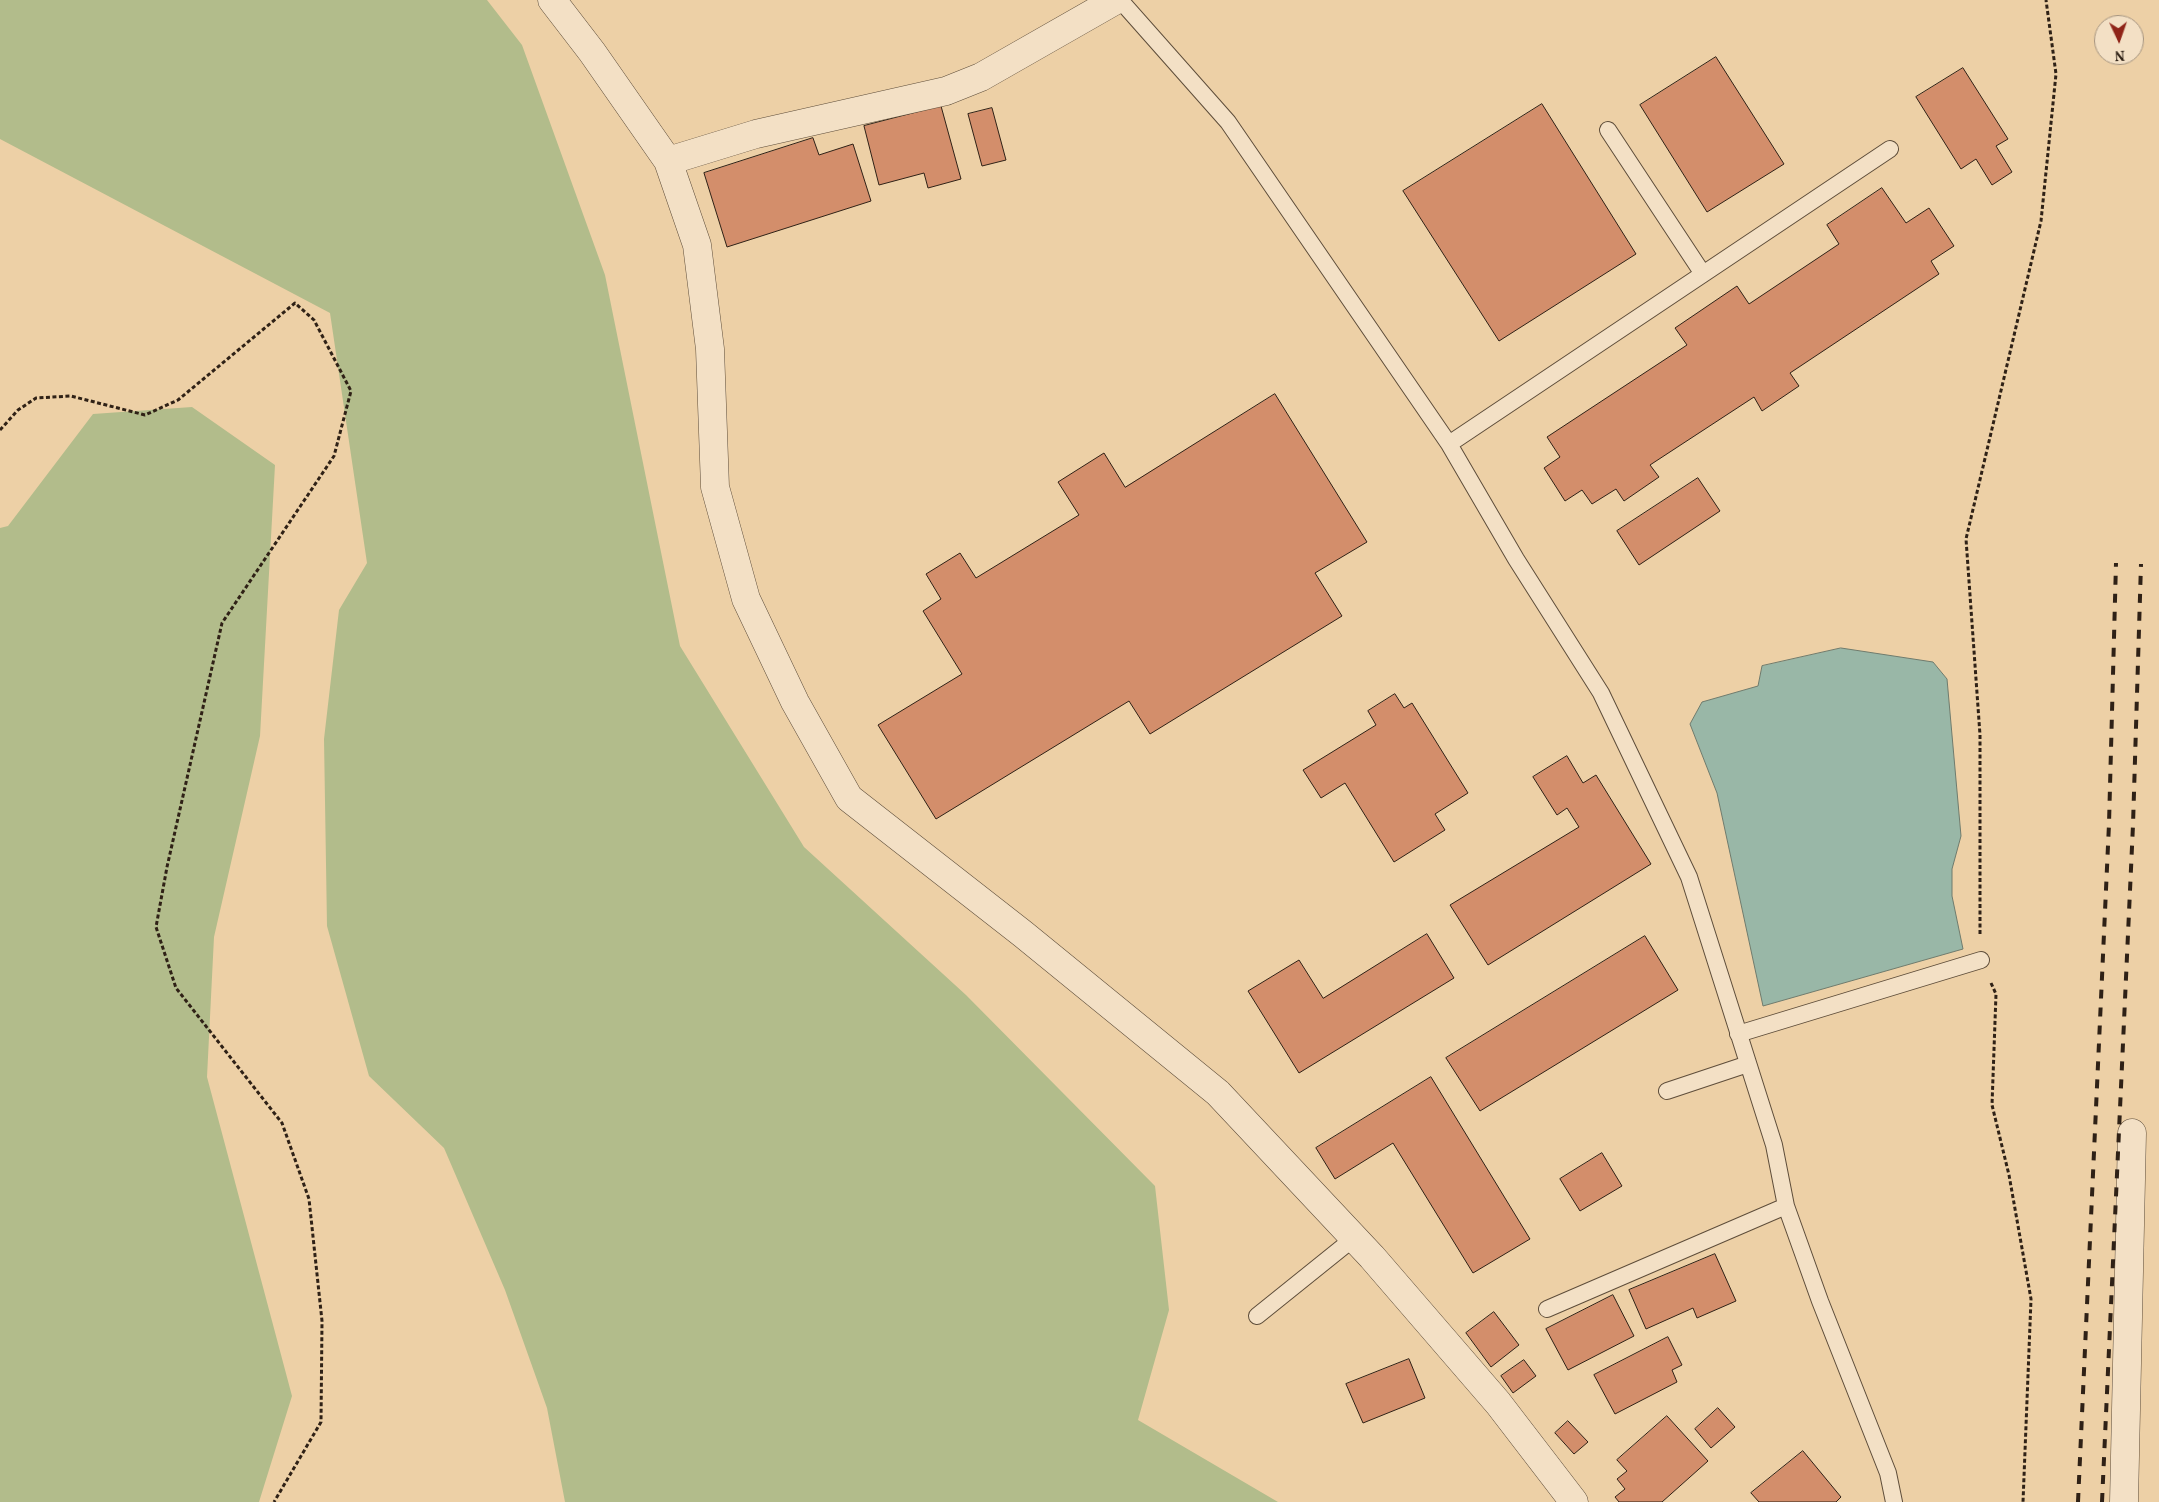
<!DOCTYPE html>
<style>
body{margin:0}
#map{position:relative;width:2159px;height:1502px;overflow:hidden;background:#edd0a6;font-family:Vollkorn,serif}
canvas{display:block}
.north{position:absolute;left:2094px;top:15px;width:50px;height:50px;box-sizing:border-box;background:#f3e0c5;border:1px solid #a5947f;border-radius:50%;rotate:177deg;font-size:14px;font-weight:700;line-height:20px;text-align:center;color:#2f2116}
.north::after{content:'';display:block;margin:auto;width:18px;height:22px;background:#8f2418;clip-path:polygon(50% 0,100% 100%,50% 72%,0 100%)}
</style>
<div id="map">
<canvas width="2159" height="1502"></canvas>
<div class="north">N</div>
</div>
<script>
const context = document.querySelector('canvas').getContext('2d');
context.lineJoin = 'round';
function fill(path, color) { context.fillStyle = color; context.fill(path, 'evenodd'); }
function stroke(path, color, width, dash) { context.strokeStyle = color; context.lineWidth = width; context.lineCap = dash ? 'butt' : 'round'; context.setLineDash(dash || []); context.stroke(path); }
fill(new Path2D(`
 M0,0h487l35,45 83,230 75,371 124,201 162,148 189,191 14,124 -31,110 140,82h-713l-18,-94 -42,-118 -61,-142 -75,-72 -42,-150 -3,-187 15,-129 28,-47 -37,-250 -330,-174z
 M192,407l83,58 -15,271 -46,201 -7,140 85,319 -33,106h-259v-974l8,-2 85,-112z`), '#b2bc8b');
const water = new Path2D(`
 M1841,648l92,14 14,17 14,157 -9,33v27l11,53 -200,57 -46,-213 -27,-69 12,-22 56,-16 4,-20z`);
fill(water, '#99b7a7');
stroke(water, '#6f7b6d', 1);
const building = new Path2D(`
 M1716,57l68,107 -77,48 -67,-107z
 M1963,68l45,71 -12,7 16,26 -20,13 -16,-26 -15,10 -45,-72z
 M1542,104l94,150 -137,87 -96,-150z
 M941,106l20,73 -33,9 -4,-15 -45,12 -15,-59z
 M992,108l14,52 -24,6 -14,-52z
 M813,138l6,17 34,-11 18,57 -144,46 -23,-74z
 M1882,188l24,35 23,-15 25,38 -23,15 8,13 -149,99 9,13 -37,25 -8,-14 -104,68 9,12 -35,24 -8,-12 -24,15 -10,-14 -17,11 -21,-33 16,-11 -13,-20 140,-92 -12,-17 62,-42 12,18 90,-60 -12,-19z
 M1275,394l92,148 -52,31 27,43 -192,118 -21,-33 -193,118 -58,-94 84,-51 -39,-63 18,-12 -15,-25 34,-21 16,25 103,-63 -21,-33 46,-29 21,34z
 M1698,478l22,33 -81,54 -22,-34z
 M1395,694l9,14 8,-5 56,90 -33,21 10,16 -51,32 -49,-79 -24,15 -18,-28 73,-45 -8,-14z
 M1567,756l16,27 13,-8 55,89 -163,101 -38,-60 129,-78 -12,-19 -10,7 -24,-38z
 M1427,934l27,44 -155,95 -51,-82 51,-31 24,38z
 M1645,936l33,54 -198,121 -34,-53z
 M1431,1077l99,162 -57,34 -80,-130 -58,36 -19,-31z
 M1602,1153l20,33 -42,25 -20,-32z
 M1715,1254l21,47 -39,17 -4,-10 -47,21 -17,-39z
 M1613,1295l21,41 -66,34 -22,-41z
 M1494,1312l25,33 -28,22 -25,-34z
 M1668,1337l14,28 -10,5 5,12 -62,32 -21,-39z
 M1409,1359l16,39 -62,25 -17,-39z
 M1524,1360l12,16 -23,17 -12,-17z
 M1718,1408l17,19 -24,21 -16,-19z
 M1667,1416l41,45 -46,41h-43l-4,-5 10,-8 -8,-10 10,-8 -10,-11z
 M1568,1421l20,21 -14,12 -19,-21z
 M1803,1451l38,46 -5,5h-77l-8,-9z`);
fill(building, '#d38e6b');
stroke(building, '#2f2116', 1);
const service = new Path2D(`
 M1120,0l108,122 221,322 67,115 85,134 88,184 85,268 12,61 34,95 68,172 6,29
 M1608,130l95,144
 M1449,444l441,-295
 M1738,1034l243,-74
 M1667,1091l81,-27
 M1547,1309l239,-103
 M1257,1316l97,-78`);
const minor = new Path2D(`
 M552,0l40,52 76,109 29,84 13,104 5,138 31,112 49,103 54,96 174,136 195,159 154,164 126,146 76,99
 M668,161l88,-27 190,-43 35,-14 135,-77
 M2124,1502l8,-369`);
stroke(service, '#5e4d3a', 18);
stroke(minor, '#5e4d3a', 29);
stroke(new Path2D(`
 M0,430l18,-20 18,-12 35,-2 74,19 33,-15 117,-97 19,17 37,71 -17,65 -112,167 -55,244 -11,60 20,61 106,135 27,76 13,122 -1,101 -47,80
 M1980,934v-199l-14,-196 75,-318 15,-147 -10,-74
 M1991,983l5,11 -4,111 17,70 22,124 -8,203`), '#2f2116', 3, [4, 2.5]);
stroke(service, '#f3e0c5', 16);
stroke(minor, '#f3e0c5', 28);
stroke(new Path2D(`
 M2078,1502l31,-678 7,-261
 M2102,1502l31,-677 8,-261`), '#2f2116', 4, [9, 9]);
</script>
